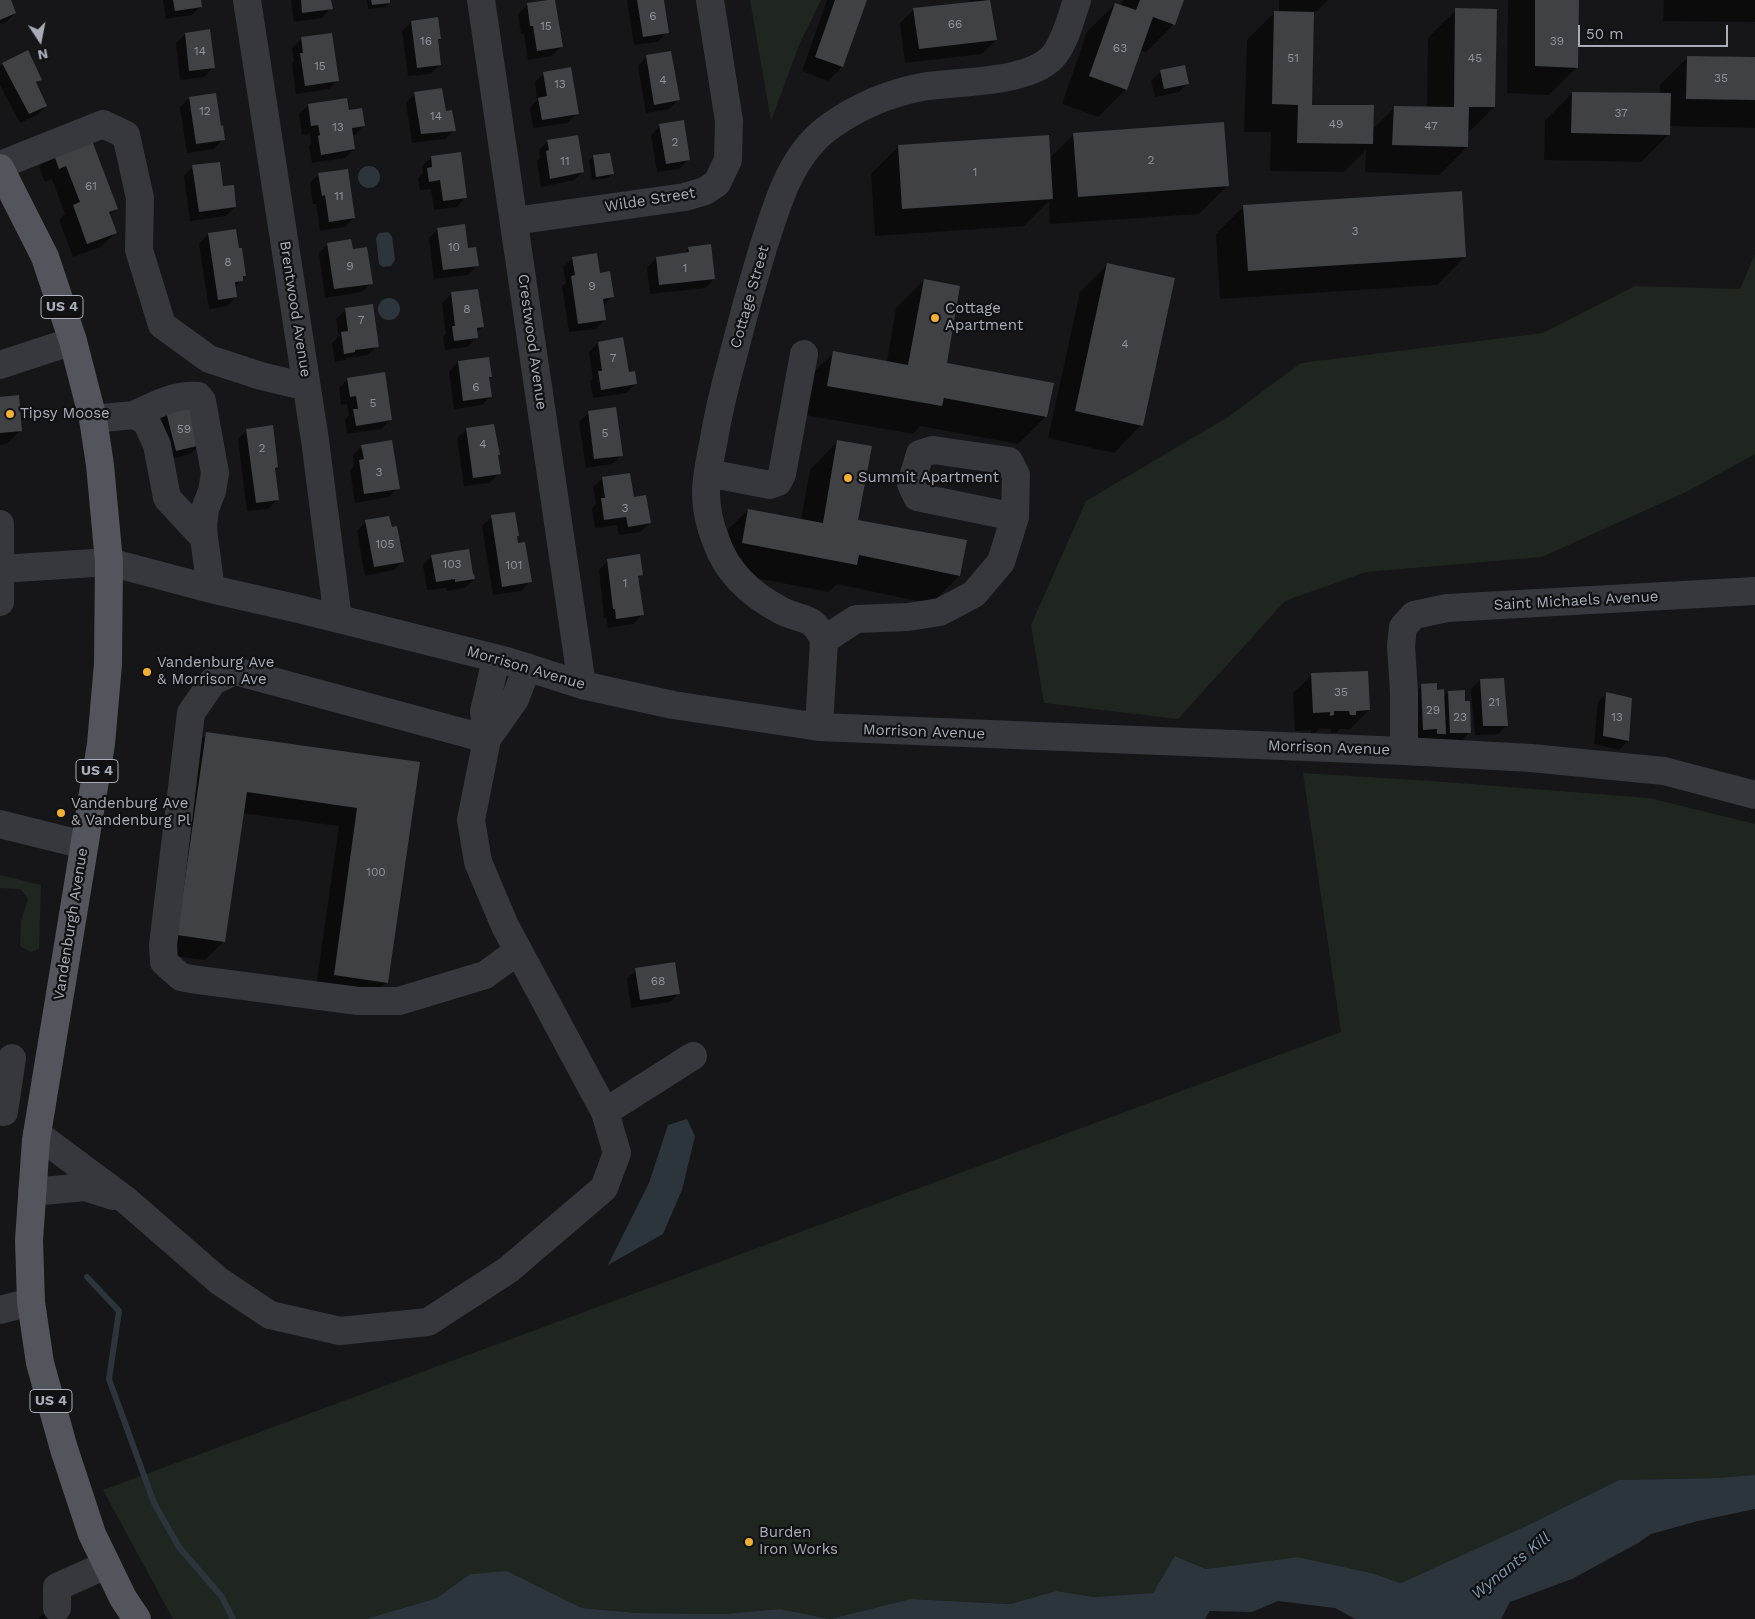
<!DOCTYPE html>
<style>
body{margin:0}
#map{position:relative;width:1755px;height:1619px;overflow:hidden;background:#161618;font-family:"Work Sans",sans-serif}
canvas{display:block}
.north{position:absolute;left:15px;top:15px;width:50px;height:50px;-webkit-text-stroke:4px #111113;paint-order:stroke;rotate:169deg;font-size:14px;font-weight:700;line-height:20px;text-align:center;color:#a8adb8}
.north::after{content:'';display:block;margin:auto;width:18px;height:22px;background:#a8adb8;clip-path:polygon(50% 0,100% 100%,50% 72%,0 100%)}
.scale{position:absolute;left:1578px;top:25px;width:150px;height:22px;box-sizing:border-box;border:2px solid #a8adb8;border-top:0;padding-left:6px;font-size:15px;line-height:18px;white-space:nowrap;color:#a8adb8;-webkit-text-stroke:4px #111113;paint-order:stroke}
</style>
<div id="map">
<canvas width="1755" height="1619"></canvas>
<div class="north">N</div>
<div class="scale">50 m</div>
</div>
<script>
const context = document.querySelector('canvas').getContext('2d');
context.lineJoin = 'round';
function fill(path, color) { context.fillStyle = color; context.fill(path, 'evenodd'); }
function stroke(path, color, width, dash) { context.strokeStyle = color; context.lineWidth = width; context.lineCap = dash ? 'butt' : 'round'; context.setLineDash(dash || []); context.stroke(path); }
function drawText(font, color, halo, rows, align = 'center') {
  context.font = font + ' "Work Sans",sans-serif'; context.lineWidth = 4.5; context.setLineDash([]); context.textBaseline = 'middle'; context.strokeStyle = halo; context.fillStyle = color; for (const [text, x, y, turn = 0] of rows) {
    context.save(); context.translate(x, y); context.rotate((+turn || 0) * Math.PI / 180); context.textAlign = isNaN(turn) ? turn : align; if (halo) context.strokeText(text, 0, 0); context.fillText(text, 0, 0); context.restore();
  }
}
fill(new Path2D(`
 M750,0h71l-22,45 -28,76z
 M1755,254v200l-67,37 -146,66 -176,15 -81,29 -107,118 -134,-16 -13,-78 55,-124 142,-84 73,-54 242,-30 92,-47 105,3z
 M1303,773l129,8 217,17 106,26v651l-39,3 -97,2 -93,46 -125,57 -30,-10 -73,-16 -92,12 -30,-13 -23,37 -59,4 -38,-6 -46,13 -100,-5 -80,20 -50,-10 -57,5 -85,-1 -56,-5 -75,-37 -37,3 -33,24 -71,21h-193l-70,-129 1238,-458z
 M0,875l41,10 -2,64 -8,3 -11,-6 1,-25 7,-22 -8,-10 -20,-1z`), '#1e261f');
fill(new Path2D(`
 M358 177a11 11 0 1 1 22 0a11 11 0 1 1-22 0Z
 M388,232l4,4 3,24 -4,6 -8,1 -4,-3 -3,-26 3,-5z
 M378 309a11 11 0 1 1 22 0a11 11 0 1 1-22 0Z
 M687,1119l8,17 -13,54 -19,44 -55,31 41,-82 19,-58z
 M1755,1475v34l-57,12 -47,13 -13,9 -66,36 -62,23 -9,17h-146l-20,-11 -57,-7 -26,11 -42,-1 -5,8h-839l71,-21 33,-24 37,-3 75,37 56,5 85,1 57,-5 50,10 80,-20 100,5 46,-13 38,6 59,-4 22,-37 31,13 92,-12 73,16 30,10 125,-57 93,-46 97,-2z`), '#2c353c');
fill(new Path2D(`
 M0,0h10l5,13 -9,9 -6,2z
 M163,0h37l1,6 -9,9 -26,4z
 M291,0h39l1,8 -9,10 -28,4z
 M367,0h22v2l-4,5 -17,2z
 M627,0h36l4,32 -9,10 -24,3z
 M827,0h38l-23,67 -14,14 -26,-10z
 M967,0h18l-2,2 13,38 -14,14 -77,9 -5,-40 14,-14 61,-6z
 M1123,0h60l-9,24 -28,28 -6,-2 -14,39 -28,28 -36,-13 25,-72 28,-28 6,2z
 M1279,0h49l-11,11 -4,1 -3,94 62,24 22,-22h33l1,-70 28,-28 38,97 -27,27v13l-28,28 -74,-3 1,-22 -22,22 -74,-1 1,-39h-27l3,-92 28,-28h4z
 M1508,0h70l-1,67 -28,28 -42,-2z
 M1664,0h91v22l-92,-1z
 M527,5l34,42 -9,9 -24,4 -4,-26h-3l-3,-20z
 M411,22l29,17 -3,2 3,23 -9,10 -23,2 -6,-45z
 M185,34l28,34 -9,9 -24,3 -4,-37z
 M301,39l37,41 -9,9 -33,5 -4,-30 2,-3 -2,-13z
 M647,56l31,44 -9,9 -23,4 -8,-47z
 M1688,57l67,2v69l-86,-2v8l-28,28 -97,-2 1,-39 27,-28 88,2v-10z
 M3,64l37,15 -4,5 10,22 -9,9 -17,8 -20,-38v-19z
 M1161,71l27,12 -9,9 -24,5 -4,-16z
 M544,73l33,40 -9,10 -35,5 -3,-20 7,-8 -2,-18z
 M415,93l30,19 9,18 -9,9 -33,4 -6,-40z
 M189,98l34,41 -9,10 -27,4 -7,-46z
 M309,105l55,20 -9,10h-3l2,14 -9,9 -33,5 -3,-17 2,-2 -1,-10 -8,1 -3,-21z
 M660,126l29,33 -10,10 -22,3 -6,-37z
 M1074,134l153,52 -28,28 -149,10 -1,-23 -25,25 -149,10 -4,-62 28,-28 150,13z
 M548,141l35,30 -9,9 -33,7 -4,-26 3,-3 -1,-8z
 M53,153l63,56 -7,7 6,17 -14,14 -28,10 -14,-37 6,-6 -13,-35 -7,3 -6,-15z
 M431,157l35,41 -10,9 -22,3 -3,-21 -11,1 -2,-12 5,-5 -1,-7z
 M593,157l19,17 -4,4 -16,2 -3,-19z
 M193,166l29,21 13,20 -9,9 -36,5 -6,-45z
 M319,174l35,44 -9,9 -25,4 -4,-27h-3l-3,-21z
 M1244,206l221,51 -28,28 -217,14 -4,-65z
 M438,229l29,20 10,16 -9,10 -34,4 -5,-41z
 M208,234l37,41 -10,13 1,9 -9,9 -18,3 -10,-65z
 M328,244l24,7 19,32 -9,9 -37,6 -6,-45z
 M689,248l25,31 -9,9 -55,6 -3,-26 9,-10 27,-4z
 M573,258l26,16 13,23 -9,9 2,13 -9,10 -27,3 -7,-46 4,-3 -3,-16z
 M1108,264l33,161 -27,28 -66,-15 32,-146z
 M924,280l22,84 100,52 -28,28 -98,-18 -7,8 -113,-20 6,-34 28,-28 53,10 9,-54z
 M451,294l32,33 -7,6v5l-9,9 -22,3 -2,-13 3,-3 -4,-31z
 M345,310l32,36 -9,9 -21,3 -2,2 -10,2 -3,-19 7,-7 -3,-17z
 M598,343l30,31 8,10 -10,9 -33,5 -3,-17 3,-3 -4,-26z
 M488,358l3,19 -3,2 3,17 -9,9 -28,4 -5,-37 9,-10z
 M348,379l42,41 -9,9 -34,5 -2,-14 4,-5 -2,-11 -6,1 -2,-17z
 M0,398l21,32 -14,14 -7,1z
 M615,409l7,46 -10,9 -26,4 -7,-46 9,-9z
 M167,413l33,32 -10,9 -23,6 -9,-38z
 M467,429l31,26 -1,1 2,17 -9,10 -26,3 -7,-48z
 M247,430l30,37 -3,4 3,29 -9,9 -21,2 -9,-72z
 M837,442l19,79 110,20 -7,35 -28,28 -94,-20 -9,8 -113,-22 5,-32 28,-28 53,10 9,-50z
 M362,446l36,42 -9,9 -34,6 -5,-33 4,-4 -1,-11z
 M603,478l29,21 18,24 -10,9 -21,3 -2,-10 -22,3 -3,-19 4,-5 -3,-17z
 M492,517l24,20 14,45 -9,9 -28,4 -11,-69z
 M366,521l37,40 -9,9 -29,6 -8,-45z
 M432,556l42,23 -9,9 -18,3 -1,-3 -19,2 -4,-25z
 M608,560l34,14 -5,5 5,36 -9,9 -25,4 -2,-11 -2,1 -5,-48z
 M1312,675l57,35 -19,19h-10l-4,4h-5v-4h-12l-5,5h-3v-4l-16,1 -2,-38z
 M1480,680l27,45 -9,9 -23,1 -4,-46z
 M1422,685l14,6 7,6 6,-5 21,40 -9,9 -20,1v-4l-5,4 -8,1v-5l-14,1 -1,-44z
 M1607,693l21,48 -9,9 -25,-6 4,-42z
 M207,734l211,29 -31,219 -19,19 -53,-7 24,-168 -97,-13 -18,128 -19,19 -46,-6 29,-202z
 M636,970l43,23 -9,9 -39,6 -4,-29z
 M49,1612l3,7h-14l5,-5z`), '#0007');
stroke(new Path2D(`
 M87,1277l32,34 -10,68 45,124 25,44 43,50 11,22`), '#2c353c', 6);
fill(new Path2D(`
 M0,0h11l5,13 -16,7z
 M173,0h28l1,7 -27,4z
 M301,0h30l2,9 -31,4z
 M371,0h19v3l-18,2z
 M548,0h7l8,47 -26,4 -4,-25h-3l-3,-23z
 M637,0h27l5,33 -26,4z
 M835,0h32l-24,67 -28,-10z
 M990,0l7,40 -78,9 -6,-41z
 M1140,0h44l-9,25 -22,-8 -26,73 -38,-14 26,-73 21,7z
 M1535,0h44l-1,68 -43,-2z
 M1455,8l42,1 -2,98h-26l-1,40 -76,-2 2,-39 60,1z
 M1274,11l40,1 -2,93h62l-1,39 -76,-1 1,-38 -26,-1z
 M438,17l3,22h-3l3,26 -24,3 -6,-47z
 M210,29l5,39 -26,3 -4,-38z
 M332,33l7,48 -34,5 -5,-33h3l-2,-16z
 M28,50l14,30 -6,2 11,24 -18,8 -27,-51z
 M671,51l9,49 -26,5 -8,-50z
 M1687,56l68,1v43l-69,-1z
 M1185,65l4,19 -25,5 -4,-19z
 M571,67l8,47 -37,6 -4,-22 9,-2 -4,-24z
 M442,88l4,23 6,-1 4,21 -35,3 -7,-42z
 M1572,92l99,1 -1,42 -99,-2z
 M216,93l5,33 2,-1 2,15 -29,4 -7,-47z
 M347,98l2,12 13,-2 3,18 -13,2 3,21 -34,6 -3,-19 2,-1 -2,-10 -7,1 -3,-22z
 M684,120l6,40 -24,4 -7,-40z
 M1224,122l5,64 -151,11 -5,-64z
 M578,135l6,37 -34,7 -4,-28 3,-1 -2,-10z
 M1049,135l4,64 -151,10 -4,-64z
 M91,138l27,71 -9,3 8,21 -30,11 -14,-39 7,-3 -14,-36 -7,3 -6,-17z
 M461,152l6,46 -24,3 -3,-21 -11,2 -2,-14 5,-1 -1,-11z
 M610,153l4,21 -18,3 -3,-22z
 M220,162l3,24 11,-1 2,22 -37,5 -7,-47z
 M348,169l7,49 -26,4 -4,-27 -3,1 -4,-23z
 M1462,191l4,66 -218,14 -5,-66z
 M465,224l3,24 8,-1 3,19 -36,4 -6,-42z
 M236,229l3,19h3l4,28h-3v5l-8,1 2,15 -19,3 -10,-67z
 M351,239l2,10 14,-2 6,37 -39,5 -7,-46z
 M711,244l4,35 -56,6 -3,-28 33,-5 -1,-5z
 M597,253l3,20 10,-2 4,26 -11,2 3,21 -28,4 -7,-48 4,-1 -3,-18z
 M1107,263l68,15 -32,148 -68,-15z
 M924,279l36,7 -13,77 107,20 -7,34 -103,-19 -2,8 -115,-20 6,-35 75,14z
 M478,289l6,38 -7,1 1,10 -24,3 -2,-15h3l-4,-34z
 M373,304l6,43 -24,3v2l-11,2 -3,-22 7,-1 -3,-23z
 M623,337l6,35 6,-1 2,13 -36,6 -3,-19h4l-4,-29z
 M489,357l3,20h-3l3,20 -29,4 -5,-40z
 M385,372l7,48 -36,6 -3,-17h5l-2,-13 -6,1 -3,-19z
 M19,395l3,36 -22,2v-36z
 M192,406l9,39 -25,6 -10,-39z
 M616,407l7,49 -29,3 -6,-48z
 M494,424l6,31h-2l3,19 -28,4 -7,-50z
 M273,425l5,42 -3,1 4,32 -23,3 -10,-74z
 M392,440l8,49 -36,5 -5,-34 5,-1 -3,-14z
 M837,440l35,6 -14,74 109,20 -7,36 -101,-21 -2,10 -115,-22 6,-34 75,14z
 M630,473l4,24 12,-2 5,28 -23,4 -2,-10 -22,3 -3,-22h4l-3,-21z
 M515,512l4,24h-2l1,7 7,-1 7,40 -30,5 -11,-72z
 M389,516l3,11 5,-1 7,36 -30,5 -9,-47z
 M469,549l4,25h1l1,5 -20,3v-3l-19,3 -5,-27z
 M640,554l3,21 -5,1 6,39 -28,4 -1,-10h-2l-6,-50z
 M1368,671l2,39 -14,1v4h-6l-1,-4h-15v4l-4,1v-4l-17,1 -2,-40z
 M1504,678l4,48h-25l-3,-47z
 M1437,683v7l7,-1 2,45h-9v-5l-14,1 -2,-46z
 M1465,690v11h5l1,32h-21l-2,-42z
 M1606,692l26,6 -3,43 -26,-5z
 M206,732l214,30 -32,221 -54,-8 23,-167 -110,-16 -22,150 -48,-7z
 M675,962l5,32 -40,6 -5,-32z`), '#404145');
stroke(new Path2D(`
 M247,0l68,440 23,179
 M481,0l101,685
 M0,165l103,-41 23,11 14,63 -1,52 23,75 47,34 52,17 46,11
 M514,221l171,-24 20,-6 12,-8 11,-23 1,-39 -19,-121
 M0,365l73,-24
 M134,415c21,-10 41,-21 64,-19l4,5 13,72 -3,18 -7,18 -2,16 1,13
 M93,419l41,-4 12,6 11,24 10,53 37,40 7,51
 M708,473l62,12 8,-3 4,-8 22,-120
 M0,524v78
 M1,569l108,-7 102,27 88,20 208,52 75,24 91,20 146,22 585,24 127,7 133,13 91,24
 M824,640l32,-21 52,-2 32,-5 34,-18 27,-32 14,-45 -98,-20 -6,-13 9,-30 13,-4 76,11 7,14 -1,42
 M819,727l5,-87c-12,-26 -20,-18 -42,-29 -29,-15 -55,-38 -66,-70 -6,-15 -10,-32 -10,-48 0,-17 4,-33 7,-49 5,-30 12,-59 20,-88 9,-36 19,-72 30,-108 8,-24 15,-49 26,-71 10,-20 25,-40 43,-52 27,-19 58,-32 90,-38 35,-6 111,-3 133,-33 11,-15 16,-36 22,-54
 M487,739l-252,-68 -22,10 -22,32 -28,232 1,17 17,15 10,2 167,22h41l86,-26 33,-24
 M487,739l28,-40 12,-32
 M1404,751v-59l-3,-46 2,-19 11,-12 33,-7 308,-17
 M0,824l84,21
 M4,1112l8,-54
 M605,1112l88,-56
 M37,1134l90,67 92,80 51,34 70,16 88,-9 80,-52 96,-82 13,-35 -12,-41 -100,-186 -27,-64 -7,-42 16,-81 -3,-27 12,-53
 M32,1192l53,-5 28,9
 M0,1310l31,-8
 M57,1608v-21l49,-22`), '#37383d', 28);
stroke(new Path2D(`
 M0,168l45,89 28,84 20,78 7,46 9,97 -1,102 -7,80 -65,396 -7,100 2,62 9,61 24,86 28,85 31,64 14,21`), '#53555c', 28);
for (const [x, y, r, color] of [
 [935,318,5,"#f2b134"],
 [10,414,5,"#f2b134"],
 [848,478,5,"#f2b134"],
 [147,672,5,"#f2b134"],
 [61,813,5,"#f2b134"],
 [749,1542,5,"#f2b134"]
]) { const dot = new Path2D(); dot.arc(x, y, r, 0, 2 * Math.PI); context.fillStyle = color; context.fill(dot); stroke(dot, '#111113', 2); }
drawText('12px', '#8e929b', null, [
 ["6",653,16],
 ["66",955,24],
 ["15",546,26],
 ["16",426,41],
 ["39",1557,41],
 ["63",1120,48],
 ["14",200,51],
 ["51",1293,58],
 ["45",1475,58],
 ["15",320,66],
 ["35",1721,78],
 ["4",663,80],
 ["13",560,84],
 ["12",205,111],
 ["37",1621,113],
 ["14",436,116],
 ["49",1336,124],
 ["47",1431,126],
 ["13",338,127],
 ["2",675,142],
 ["2",1151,160],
 ["11",565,161],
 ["1",975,172],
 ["61",91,186],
 ["11",339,196],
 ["3",1355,231],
 ["10",454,247],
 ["8",228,262],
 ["9",350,266],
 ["1",685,268],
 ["9",592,286],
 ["8",467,309],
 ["7",361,320],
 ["4",1125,344],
 ["7",613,358],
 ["6",476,387],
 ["5",373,403],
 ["59",184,429],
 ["5",605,433],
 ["4",483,444],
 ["2",262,448],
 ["3",379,472],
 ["3",625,508],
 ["105",385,544],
 ["103",452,564],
 ["101",514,565],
 ["1",625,583],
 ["35",1341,692],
 ["21",1494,702],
 ["29",1433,710],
 ["23",1460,717],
 ["13",1617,717],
 ["100",376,872],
 ["68",658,981]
]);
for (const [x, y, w] of [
 [62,307,42],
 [97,771,42],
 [51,1401,42]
]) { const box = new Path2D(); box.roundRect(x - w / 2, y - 11.5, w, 23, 4); context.fillStyle = '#111113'; context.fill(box); stroke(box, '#a8adb8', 1); }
drawText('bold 14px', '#a8adb8', null, [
 ["US 4",62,307],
 ["US 4",97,771],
 ["US 4",51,1401]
]);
drawText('15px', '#a8adb8', '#111113', [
 ["Wilde Street",650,200,-9],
 ["Cottage Street",750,297,-74],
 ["Brentwood Avenue",295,309,81],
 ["Crestwood Avenue",532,342,82],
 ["Saint Michaels Avenue",1576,601,-3],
 ["Morrison Avenue",526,668,16],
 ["Morrison Avenue",924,732,2],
 ["Morrison Avenue",1329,748,2],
 ["Vandenburgh Avenue",71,924,-81]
]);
drawText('15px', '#a8adb8', '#111113', [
 ["Cottage",945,309],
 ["Apartment",945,326],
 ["Tipsy Moose",20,414],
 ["Summit Apartment",858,478],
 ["Vandenburg Ave",157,663],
 ["& Morrison Ave",157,680],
 ["Vandenburg Ave",71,804],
 ["& Vandenburg Pl",71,821],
 ["Burden",759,1533],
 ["Iron Works",759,1550]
], 'left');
drawText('italic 16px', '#7f9bb3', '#111113', [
 ["Wynants Kill",1511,1566,-39]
]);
</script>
